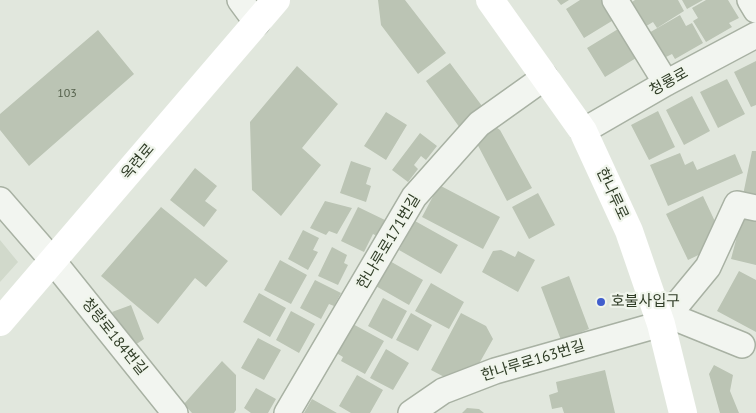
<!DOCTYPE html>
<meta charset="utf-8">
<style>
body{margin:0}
canvas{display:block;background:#e1e7dd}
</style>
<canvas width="756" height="413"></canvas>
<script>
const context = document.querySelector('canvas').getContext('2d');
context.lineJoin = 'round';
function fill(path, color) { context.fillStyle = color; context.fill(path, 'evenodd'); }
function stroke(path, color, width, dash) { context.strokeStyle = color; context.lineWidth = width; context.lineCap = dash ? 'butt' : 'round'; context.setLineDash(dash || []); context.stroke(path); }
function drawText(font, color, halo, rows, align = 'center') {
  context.font = font + ' "PT Sans","Noto Sans KR",sans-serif'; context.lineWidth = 4.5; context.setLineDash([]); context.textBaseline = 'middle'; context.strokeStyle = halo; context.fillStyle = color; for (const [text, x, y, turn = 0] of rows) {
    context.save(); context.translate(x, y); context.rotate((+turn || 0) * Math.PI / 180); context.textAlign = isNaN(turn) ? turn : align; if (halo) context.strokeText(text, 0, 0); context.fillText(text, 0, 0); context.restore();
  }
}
fill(new Path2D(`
 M0,240l18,22 -18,20z`), '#d1d9cb');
fill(new Path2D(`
 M378,0h27l41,53 -28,21 -37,-49z
 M557,0h12l-8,5z
 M580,0h30l10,16 -36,22 -18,-29z
 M635,0h43l6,11 -27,17 -4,-6 -10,6 -14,-24z
 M682,0h21l-16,9z
 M706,0h22l11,18 -10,5 3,4 -26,15 -13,-21 5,-3 -6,-10z
 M680,15l6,11 6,-3 11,20 -28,16 -3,-5 -10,5 -15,-25z
 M623,26l18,29 -36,22 -18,-29z
 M98,30l36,44 -105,92 -29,-36v-16z
 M756,61v44l-5,2 -17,-35z
 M450,63l35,47 -25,18 -34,-47z
 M297,66l41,38 -36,44 19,17 -40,51 -29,-26 -2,-68z
 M727,79l18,35 -27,14 -18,-36z
 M692,96l18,35 -26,14 -18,-35z
 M658,111l17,36 -26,13 -18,-35z
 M386,112l21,13 -21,35 -22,-14z
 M493,125l7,5 32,58 -25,13 -34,-65z
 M420,133l17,13 -11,14 -5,-4 -7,9 4,4 -10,13 -16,-12z
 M752,151h4v48l-13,-4z
 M680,153l5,12 8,-4 4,9 38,-16 8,19 -75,33 -18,-41z
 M351,161l20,7 -5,16 5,2 -5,16 -26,-9z
 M195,168l22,18 -12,15 12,9 -13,17 -34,-27z
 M439,185l61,32 -17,32 -61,-32z
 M538,193l17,32 -26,14 -17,-32z
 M703,196l17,36 -14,6 5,11 -23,11 -22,-46z
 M325,201l27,7 -15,26 -8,-3 -3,4 -16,-7z
 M161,207l67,54 -22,26 -11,-9 -37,46 -57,-48z
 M358,207l29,14 -8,16 -6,-3 -9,18 -23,-11z
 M742,217l14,3v45l-25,-6z
 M415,221l43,24 -17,29 -42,-24z
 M303,230l16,8 -6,12 5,2 -10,18 -20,-11z
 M332,247l15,8 -3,8 4,2 -10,20 -20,-9z
 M501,250l14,7 3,-6 17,9 -17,32 -36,-20 11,-21z
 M280,260l27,15 -16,29 -27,-14z
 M388,260l35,20 -14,25 -35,-20z
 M739,271l17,9v52l-39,-21z
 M569,276l20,53 -28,11 -20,-53z
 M315,280l26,13 -7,13 -5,-2 -8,15 -21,-11z
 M431,283l33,19 -15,27 -34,-18z
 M259,293l27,15 -16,29 -27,-15z
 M383,298l24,13 -15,28 -24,-13z
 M131,305l13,34 -9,6 -23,-33z
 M291,311l24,13 -16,29 -23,-13z
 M411,313l21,12 -14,26 -22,-11z
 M461,313l25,13 7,13 -17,30 -22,13 -23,-12z
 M351,323l33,18 -19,33 -24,-13 2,-4 -8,-5z
 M258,338l23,12 -17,30 -23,-12z
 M386,349l23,14 -16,27 -23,-12z
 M222,361l14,14v35l-2,3h-42l-8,-9z
 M714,365l19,10 -3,16 9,22h-19l-11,-39z
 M605,370l10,43h-51l-2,-6 -10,2 -3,-14 9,-3 -2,-10z
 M357,375l26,15 -13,23h-19l-12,-7z
 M256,388l20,11 -8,14h-17l-7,-5z
 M312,399l25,14h-33z
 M467,408l12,1 5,4h-22z`), '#bbc4b4');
const street = new Path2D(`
 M240,0l17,23
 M615,0l51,83
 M750,0l6,10
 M583,131l83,-48 90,-48
 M0,200l53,61 122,152
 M668,315l74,30
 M287,413l127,-216 65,-73 66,-47
 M411,413l32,-22 52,-20 166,-47 47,-57 29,-63 19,4`);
stroke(street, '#a8b1a3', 28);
stroke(street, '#f2f5f0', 25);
stroke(new Path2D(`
 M490,0l93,131 46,100 32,93 22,89
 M0,322l276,-322`), '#fff', 28);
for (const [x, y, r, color] of [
 [601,302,5,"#415ecd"]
]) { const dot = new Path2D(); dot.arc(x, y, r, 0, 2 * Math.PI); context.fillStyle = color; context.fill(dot); stroke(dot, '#f0f5ec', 2); }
drawText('12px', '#535f4a', null, [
 ["103",67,94]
]);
drawText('15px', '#303d27', '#f0f5ec', [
 ["청룡로",669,82,-29],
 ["옥련로",138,162,-50],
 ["한나루로",612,194,65],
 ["한나루로171번길",389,242,-59],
 ["청량로184번길",114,337,51],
 ["한나루로163번길",533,361,-17]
]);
drawText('15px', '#303d27', '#f0f5ec', [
 ["호불사입구",611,302]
], 'left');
</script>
